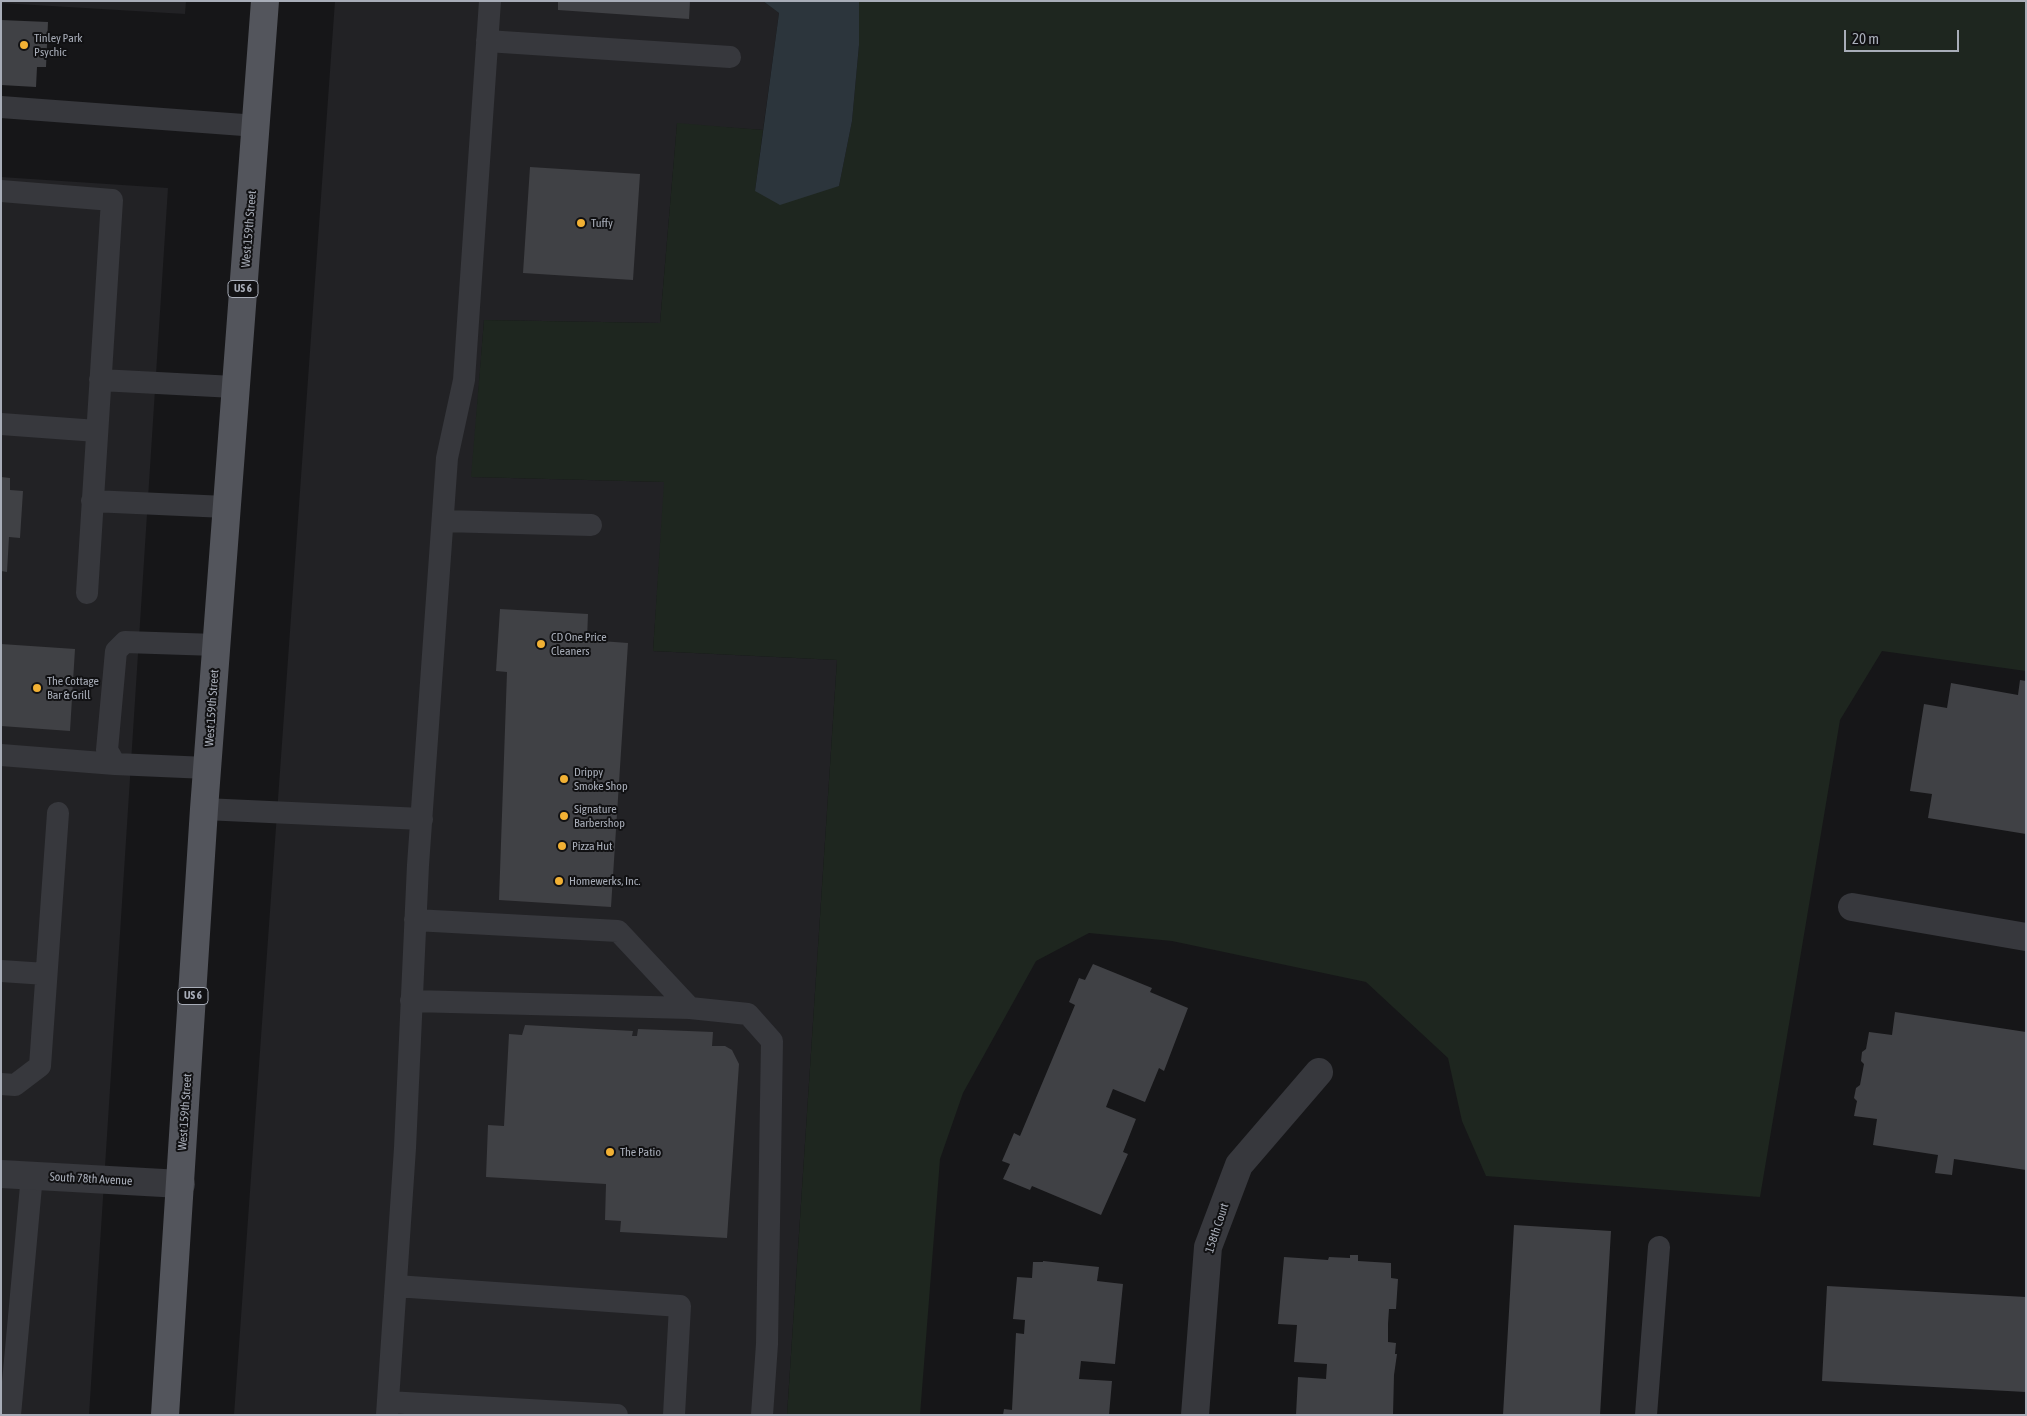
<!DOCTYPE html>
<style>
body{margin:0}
#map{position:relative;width:2027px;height:1416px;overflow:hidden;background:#161618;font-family:"Asap Condensed",sans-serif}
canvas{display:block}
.frame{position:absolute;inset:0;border:2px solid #a8adb8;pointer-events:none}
.scale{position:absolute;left:1844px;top:30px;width:115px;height:22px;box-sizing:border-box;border:2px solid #a8adb8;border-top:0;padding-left:6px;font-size:15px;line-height:18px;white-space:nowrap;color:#a8adb8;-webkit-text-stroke:4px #111113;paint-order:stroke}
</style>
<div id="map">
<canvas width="2027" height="1416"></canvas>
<div class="frame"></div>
<div class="scale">20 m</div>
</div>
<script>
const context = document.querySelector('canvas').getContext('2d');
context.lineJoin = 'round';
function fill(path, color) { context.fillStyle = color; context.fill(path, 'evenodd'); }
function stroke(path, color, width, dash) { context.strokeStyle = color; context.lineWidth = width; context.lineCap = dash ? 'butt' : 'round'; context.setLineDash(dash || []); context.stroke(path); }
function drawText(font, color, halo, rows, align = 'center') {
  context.font = font + ' "Asap Condensed",sans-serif'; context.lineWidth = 4; context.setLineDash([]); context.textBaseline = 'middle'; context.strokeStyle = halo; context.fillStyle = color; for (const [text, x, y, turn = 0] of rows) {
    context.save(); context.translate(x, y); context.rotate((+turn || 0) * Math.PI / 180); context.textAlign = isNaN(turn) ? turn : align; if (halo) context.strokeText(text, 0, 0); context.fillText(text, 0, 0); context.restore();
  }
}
fill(new Path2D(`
 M1,1h185l-1,13 -184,-11z
 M335,1h428l16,12 -16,117 -86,-6 -17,199 -176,-3 -12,157 193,5 -12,169 184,9 -50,755h-553z
 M1,177l167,11 -79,1227h-88z`), '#222225');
fill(new Path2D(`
 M859,1h1167v670l-144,-20 -42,69 -80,477 -274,-21 -24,-55 -14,-63 -82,-76 -194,-41 -83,-8 -53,28 -73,132 -23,66 -20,256h-133l50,-755 -184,-9 11,-169 -193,-5 13,-157 176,3 17,-200 86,7 -8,61 84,-5 13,-65 7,-76z`), '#1e261f');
fill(new Path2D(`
 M763,1h96v44l-7,76 -13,65 -59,19 -25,-14 24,-178z`), '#2c353c');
fill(new Path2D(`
 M558,1h132l-1,18 -131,-9z
 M1,20l47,2 -2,45h-9l-1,20 -35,-2z
 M530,167l110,7 -7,106 -110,-7z
 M1,477l9,1v12l13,1 -3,47 -11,-1 -2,35 -6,-1z
 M500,609l88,5 -1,26 41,3 -17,264 -112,-7 8,-228 -11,-1z
 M1,644l74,5 -5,82 -69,-5z
 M2020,680l6,1v153l-98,-16 4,-24 -22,-3 14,-87 23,4 4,-25 67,12z
 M1093,964l59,24 -2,4 38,16 -24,63 -5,-3 -14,34 -32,-13 -7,18 30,12 -13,33 5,2 -27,61 -69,-29 -2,4 -27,-11 7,-15 -8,-3 12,-28 6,3 55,-131 -6,-3 10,-24 6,2z
 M1895,1012l131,20v138l-72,-11 -2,16 -17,-2 3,-18 -65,-10 4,-26 -23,-3 3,-15 -3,-3 2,-10 4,-3 4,-21 -3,-3 1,-9 4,-3 3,-17 23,3z
 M525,1025l108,6 -1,5h5l1,-7 75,3 -1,14h13l7,4 7,14 -12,174 -107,-6 1,-11 -16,-1 1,-36 -120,-7 2,-52 16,1 5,-92 13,1z
 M1514,1225l97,6 -11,184h-97z
 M1350,1255h8v6l33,2v15l7,1 -2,30h-7l-1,15v18l8,1 -1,11h2l-3,21 -1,40h-97l2,-38 28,2 1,-15 -33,-2 3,-37 -19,-1 6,-67 44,3 1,-3 21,1z
 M1043,1261l56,6 -2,14 26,3 -8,80 -34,-3 -2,18 33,2 -3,34h-106l1,-6 8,1 4,-77 8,1 1,-14 -12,-1 4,-42 15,1 1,-16h10z
 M1827,1286l199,11v95l-204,-11z`), '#404145');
stroke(new Path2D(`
 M487,41l243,16
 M1,107l256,19
 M1,191l111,9 -25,393
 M100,380l134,7
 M1,424l96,7
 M92,501l134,6
 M443,521l148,4
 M1,755l114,9 92,4
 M115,764l-8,-14 9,-99 9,-9 91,3
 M204,809l218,10
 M415,920l203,11 72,77
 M1,971l45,3
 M411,1001l279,7 58,6 24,27 -5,303 -5,71
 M1,1084l14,1 25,-19 18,-253
 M396,1286l284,20 -6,109
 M388,1402l229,13
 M10,1415l22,-240
 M387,1415l18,-267 13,-283 29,-407 17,-78 26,-379
 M1646,1415l13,-168`), '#37383d', 22);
stroke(new Path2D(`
 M1852,907l174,30
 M1,1174l180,10
 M1195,1415l13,-168 31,-82 80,-93`), '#37383d', 28);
stroke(new Path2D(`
 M165,1415l39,-606 61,-808`), '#53555c', 28);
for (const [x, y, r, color] of [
 [24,45,5,"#f2b134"],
 [581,223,5,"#f2b134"],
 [541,644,5,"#f2b134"],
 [37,688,5,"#f2b134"],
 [564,779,5,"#f2b134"],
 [564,816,5,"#f2b134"],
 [562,846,5,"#f2b134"],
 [559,881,5,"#f2b134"],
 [610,1152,5,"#f2b134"]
]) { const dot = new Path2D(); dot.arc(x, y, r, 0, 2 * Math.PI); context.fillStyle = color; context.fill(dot); stroke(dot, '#111113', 2); }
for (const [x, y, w] of [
 [243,289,30],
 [193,996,30]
]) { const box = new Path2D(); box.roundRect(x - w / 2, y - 8.5, w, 17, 4); context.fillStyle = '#111113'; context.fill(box); stroke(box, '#a8adb8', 1); }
drawText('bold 11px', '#a8adb8', null, [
 ["US 6",243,289],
 ["US 6",193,996]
]);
drawText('12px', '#a8adb8', '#111113', [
 ["Tinley Park",34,38],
 ["Psychic",34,52],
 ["Tuffy",591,223],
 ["CD One Price",551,637],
 ["Cleaners",551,651],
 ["The Cottage",47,681],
 ["Bar & Grill",47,695],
 ["Drippy",574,772],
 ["Smoke Shop",574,786],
 ["Signature",574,809],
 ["Barbershop",574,823],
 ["Pizza Hut",572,846],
 ["Homewerks, Inc.",569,881],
 ["The Patio",620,1152]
], 'left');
drawText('12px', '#a8adb8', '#111113', [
 ["West 159th Street",249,229,-85],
 ["West 159th Street",212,708,-86],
 ["West 159th Street",185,1112,-86],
 ["South 78th Avenue",91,1179,3],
 ["158th Court",1217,1228,-72]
]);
</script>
